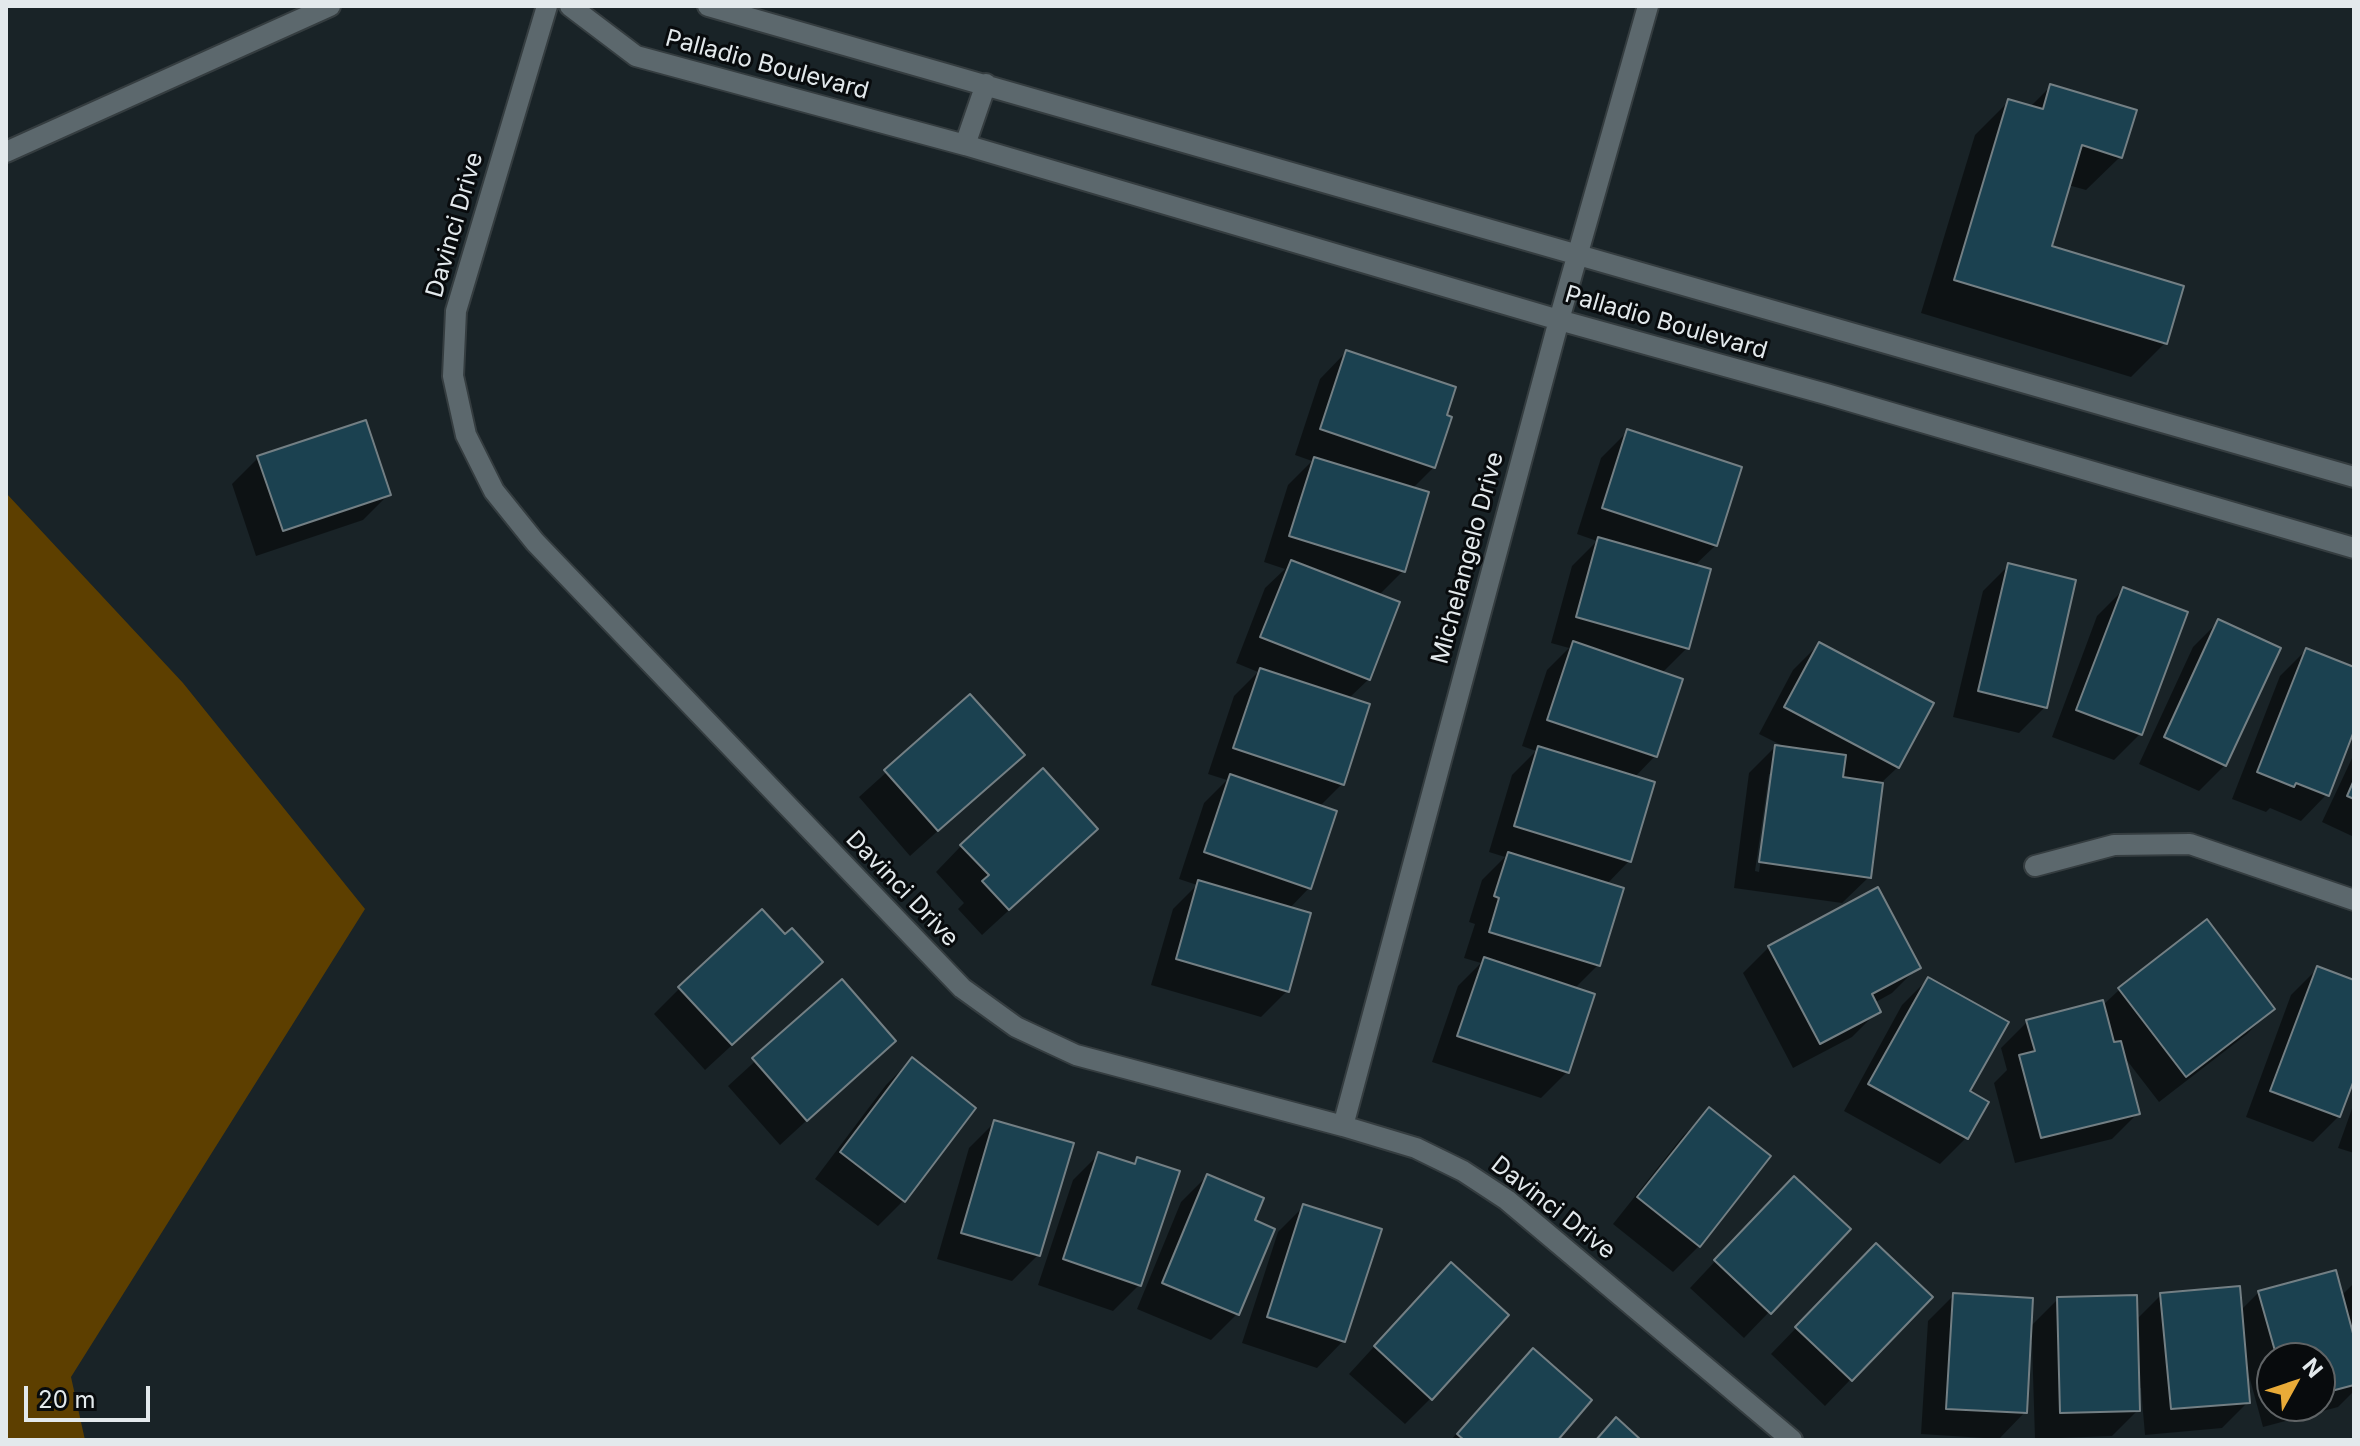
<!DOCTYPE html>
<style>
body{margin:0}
#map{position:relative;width:2360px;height:1446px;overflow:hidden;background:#192327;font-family:Inter,sans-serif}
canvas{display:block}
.frame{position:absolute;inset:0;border:8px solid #e3e9ec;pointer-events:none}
.north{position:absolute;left:2256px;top:1342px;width:80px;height:80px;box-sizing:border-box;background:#080b0d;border:2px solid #606466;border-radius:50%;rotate:50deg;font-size:22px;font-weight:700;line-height:32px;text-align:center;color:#e3e9ec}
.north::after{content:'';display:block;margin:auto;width:28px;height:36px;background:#e9ab38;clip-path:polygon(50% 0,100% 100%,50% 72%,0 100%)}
.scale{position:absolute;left:24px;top:1386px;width:126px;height:36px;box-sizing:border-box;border:4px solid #e3e9ec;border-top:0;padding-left:10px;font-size:24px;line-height:28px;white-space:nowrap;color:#e3e9ec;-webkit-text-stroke:6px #080b0d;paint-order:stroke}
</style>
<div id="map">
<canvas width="2360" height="1446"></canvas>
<div class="frame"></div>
<div class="north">N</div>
<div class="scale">20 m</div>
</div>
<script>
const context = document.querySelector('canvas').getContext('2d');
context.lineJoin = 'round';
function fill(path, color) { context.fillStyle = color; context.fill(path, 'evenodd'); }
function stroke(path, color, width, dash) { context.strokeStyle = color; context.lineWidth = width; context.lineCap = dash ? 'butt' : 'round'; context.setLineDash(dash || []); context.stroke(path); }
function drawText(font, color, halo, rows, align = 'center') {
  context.font = font + ' Inter,sans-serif'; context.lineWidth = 6; context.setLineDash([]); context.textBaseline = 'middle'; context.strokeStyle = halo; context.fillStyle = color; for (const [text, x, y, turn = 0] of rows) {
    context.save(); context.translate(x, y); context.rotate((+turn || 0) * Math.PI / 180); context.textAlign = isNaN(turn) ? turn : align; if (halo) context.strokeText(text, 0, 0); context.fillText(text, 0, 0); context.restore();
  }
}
fill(new Path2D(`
 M6,493l177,190 182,226 -294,468 14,63h-79z`), '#5d3f00');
fill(new Path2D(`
 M2051,86l69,71 -34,33 -18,-5 -19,62 116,96 -34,34 -210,-64 54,-178 34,-34 21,6z
 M1346,352l88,115 -22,22 -9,82 -25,25 -9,83 -21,20 -6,85 -23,23 -10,81 -20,21 -2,82 -26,26 -110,-32 22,-76 24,-24 -18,-6 25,-76 23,-23 -19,-6 26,-78 24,-24 -22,-9 29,-75 20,-19 -21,-7 24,-77 24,-24 -17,-6 25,-76z
 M1627,432l89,113 -22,21 -7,82 -25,25 -7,83 -21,22 -5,83 -23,24 -8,80 -24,24 -7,83 -26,26 -109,-36 26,-76 23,-23 -17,-5 11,-34 -6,-2 13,-42 23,-23 -16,-5 23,-77 24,-24 -14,-5 25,-76 22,-22 -18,-5 21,-77 25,-25 -20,-7 24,-76z
 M258,458l131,36 -26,26 -107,36 -24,-72z
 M2009,565l36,142 -26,26 -66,-16 30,-126z
 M2123,590l17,144 -26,26 -62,-23 45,-121z
 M2219,621l6,144 -26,26 -60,-27 54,-117z
 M1819,644l79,123 -17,16 -12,94 -27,26 -108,-15 15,-115 26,-26 12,1 -28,-14 34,-64zM1769,774h4l-14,98 -4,-1z
 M2306,650l48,19v57l-27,68 -26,27 -31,-13 -4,4 -34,-13 48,-123z
 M970,697l52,58 -112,101 -51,-59z
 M2354,754v83l-32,-15z
 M961,846l108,9 -87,80 -24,-26 6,-6 -28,-31z
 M2207,922l66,86 -26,26 -88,68 -37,-48 16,59 -26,26 -97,24 -21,-80 13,-13 -6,-22 26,-26 75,-16 17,-16z
 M1769,947l149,20 -26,26 -18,10 4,8 -26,26 -59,31 -50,-95z
 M2317,969l37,14v91l-15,42 -26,26 -67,-25 45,-122z
 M1928,979l40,113 18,10 -20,36 -26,26 -96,-53 58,-106z
 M842,982l51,59 -113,104 -52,-59z
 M680,988h114l-89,82 -51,-56z
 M912,1059l-8,141 -26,26 -63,-47 71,-94z
 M2354,1103v50l-16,-5z
 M1709,1110l-10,136 -26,26 -60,-48 70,-88z
 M995,1122l43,133 -26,26 -75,-22 32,-111z
 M1099,1154l32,11 6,-6 2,126 -26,26 -75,-26 35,-105z
 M1207,1176l45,45 -15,93 -26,26 -74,-31 44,-107z
 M1768,1205l1,107 -25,26 -54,-50z
 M1304,1206l76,25 -37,110 -26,27 -75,-25 36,-111z
 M1851,1271l79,26 -105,109 -54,-52z
 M2354,1283v108l-16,16 -75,20 -15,-55h-3l3,30 -26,26 -77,7 -4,-47h-3v22l-26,26 -77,3 -3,-97h-3l-4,70 -26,27 -78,-5 7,-113 26,-26 76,32 28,-28 78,21 25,-25 79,16 19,-19 82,4zM2272,1358h48v48h-48z
 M1425,1291l6,107 -26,26 -56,-50z
 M1533,1350l22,90h-104l56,-64z`), '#0007');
const building = new Path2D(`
 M2050,84l87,26 -15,48 -40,-13 -30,101 132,40 -17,58 -213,-64 54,-181 35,10z
 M1346,350l110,37 -9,28 5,2 -17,51 -115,-39z
 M366,420l25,75 -108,36 -26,-75z
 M1627,429l115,38 -25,79 -115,-38z
 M1314,457l115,35 -24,80 -116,-36z
 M1598,537l113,32 -22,80 -113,-32z
 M1291,560l109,42 -30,78 -110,-43z
 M2008,563l68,17 -29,128 -69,-17z
 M2123,587l65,25 -46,123 -66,-25z
 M2218,619l63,29 -55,118 -62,-29z
 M1573,641l110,38 -26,78 -110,-37z
 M1819,642l115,61 -35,65 -115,-61z
 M2306,648l48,19v64l-25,65 -33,-13 -2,4 -37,-15z
 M1260,668l110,36 -26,81 -111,-37z
 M970,694l55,61 -87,76 -54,-61z
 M1775,745l71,10 -3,22 40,6 -12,95 -112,-16z
 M1538,746l117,36 -24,80 -117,-36z
 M1043,768l55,61 -89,81 -27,-29 7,-6 -29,-30z
 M1230,774l107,37 -26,78 -107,-37z
 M2354,780v19l-7,-3z
 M1508,852l116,36 -24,78 -111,-34 10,-34 -5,-2z
 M1198,880l113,33 -22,79 -113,-33z
 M1878,887l43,81 -49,26 9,18 -61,32 -52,-98z
 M762,909l23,25 7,-6 31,34 -91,83 -54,-58z
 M2207,919l68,90 -89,68 -68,-89z
 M1484,957l111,37 -26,79 -112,-37z
 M2317,966l37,14v100l-14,37 -70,-26z
 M1928,977l81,45 -39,69 19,11 -21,37 -100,-55z
 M842,979l54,62 -89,80 -55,-63z
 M2103,1000l11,42 7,-1 19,73 -99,24 -22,-83 16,-4 -9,-31z
 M912,1057l64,51 -71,94 -65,-50z
 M1709,1107l62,49 -71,91 -63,-50z
 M994,1120l80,23 -34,113 -79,-23z
 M1098,1152l37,12 2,-7 43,14 -39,115 -78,-27z
 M1207,1174l57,24 -9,22 20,9 -36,86 -77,-32z
 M1794,1176l57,53 -80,85 -57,-54z
 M1303,1204l79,25 -37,113 -78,-25z
 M1876,1243l57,54 -81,84 -57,-54z
 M1451,1262l58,53 -77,85 -58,-54z
 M2336,1270l18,67v48l-34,9v-36h-43l-19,-67z
 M2240,1286l10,117 -79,6 -11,-116z
 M1953,1293l80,5 -6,115 -81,-4z
 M2137,1295l3,116 -80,2 -3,-116z
 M1533,1348l59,52 -34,40h-94l-7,-6z
 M1616,1417l25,23h-45z`);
fill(building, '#1b4150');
stroke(building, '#737f84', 2);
const lane = new Path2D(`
 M6,152l324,-146`);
const street = new Path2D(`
 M547,6l-91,305 -3,65 13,59 28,56 41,51 427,446 54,39 60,28 267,71 73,22 47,23 44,29 285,240
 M570,6l66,50 329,89 594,175 267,74 528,154
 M708,6l1646,471
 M965,145l21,-61
 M2035,866l79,-21 76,-1 164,56
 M1343,1126l216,-806 89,-314`);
stroke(lane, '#353d40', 24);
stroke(street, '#353d40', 24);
stroke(lane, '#5c686d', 20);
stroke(street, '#5c686d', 20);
drawText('24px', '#e3e9ec', '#080b0d', [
 ["Palladio Boulevard",767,65,15],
 ["Davinci Drive",455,225,-74],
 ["Palladio Boulevard",1666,323,16],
 ["Michelangelo Drive",1468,558,-75],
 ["Davinci Drive",902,889,46],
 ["Davinci Drive",1553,1208,38]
]);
</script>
